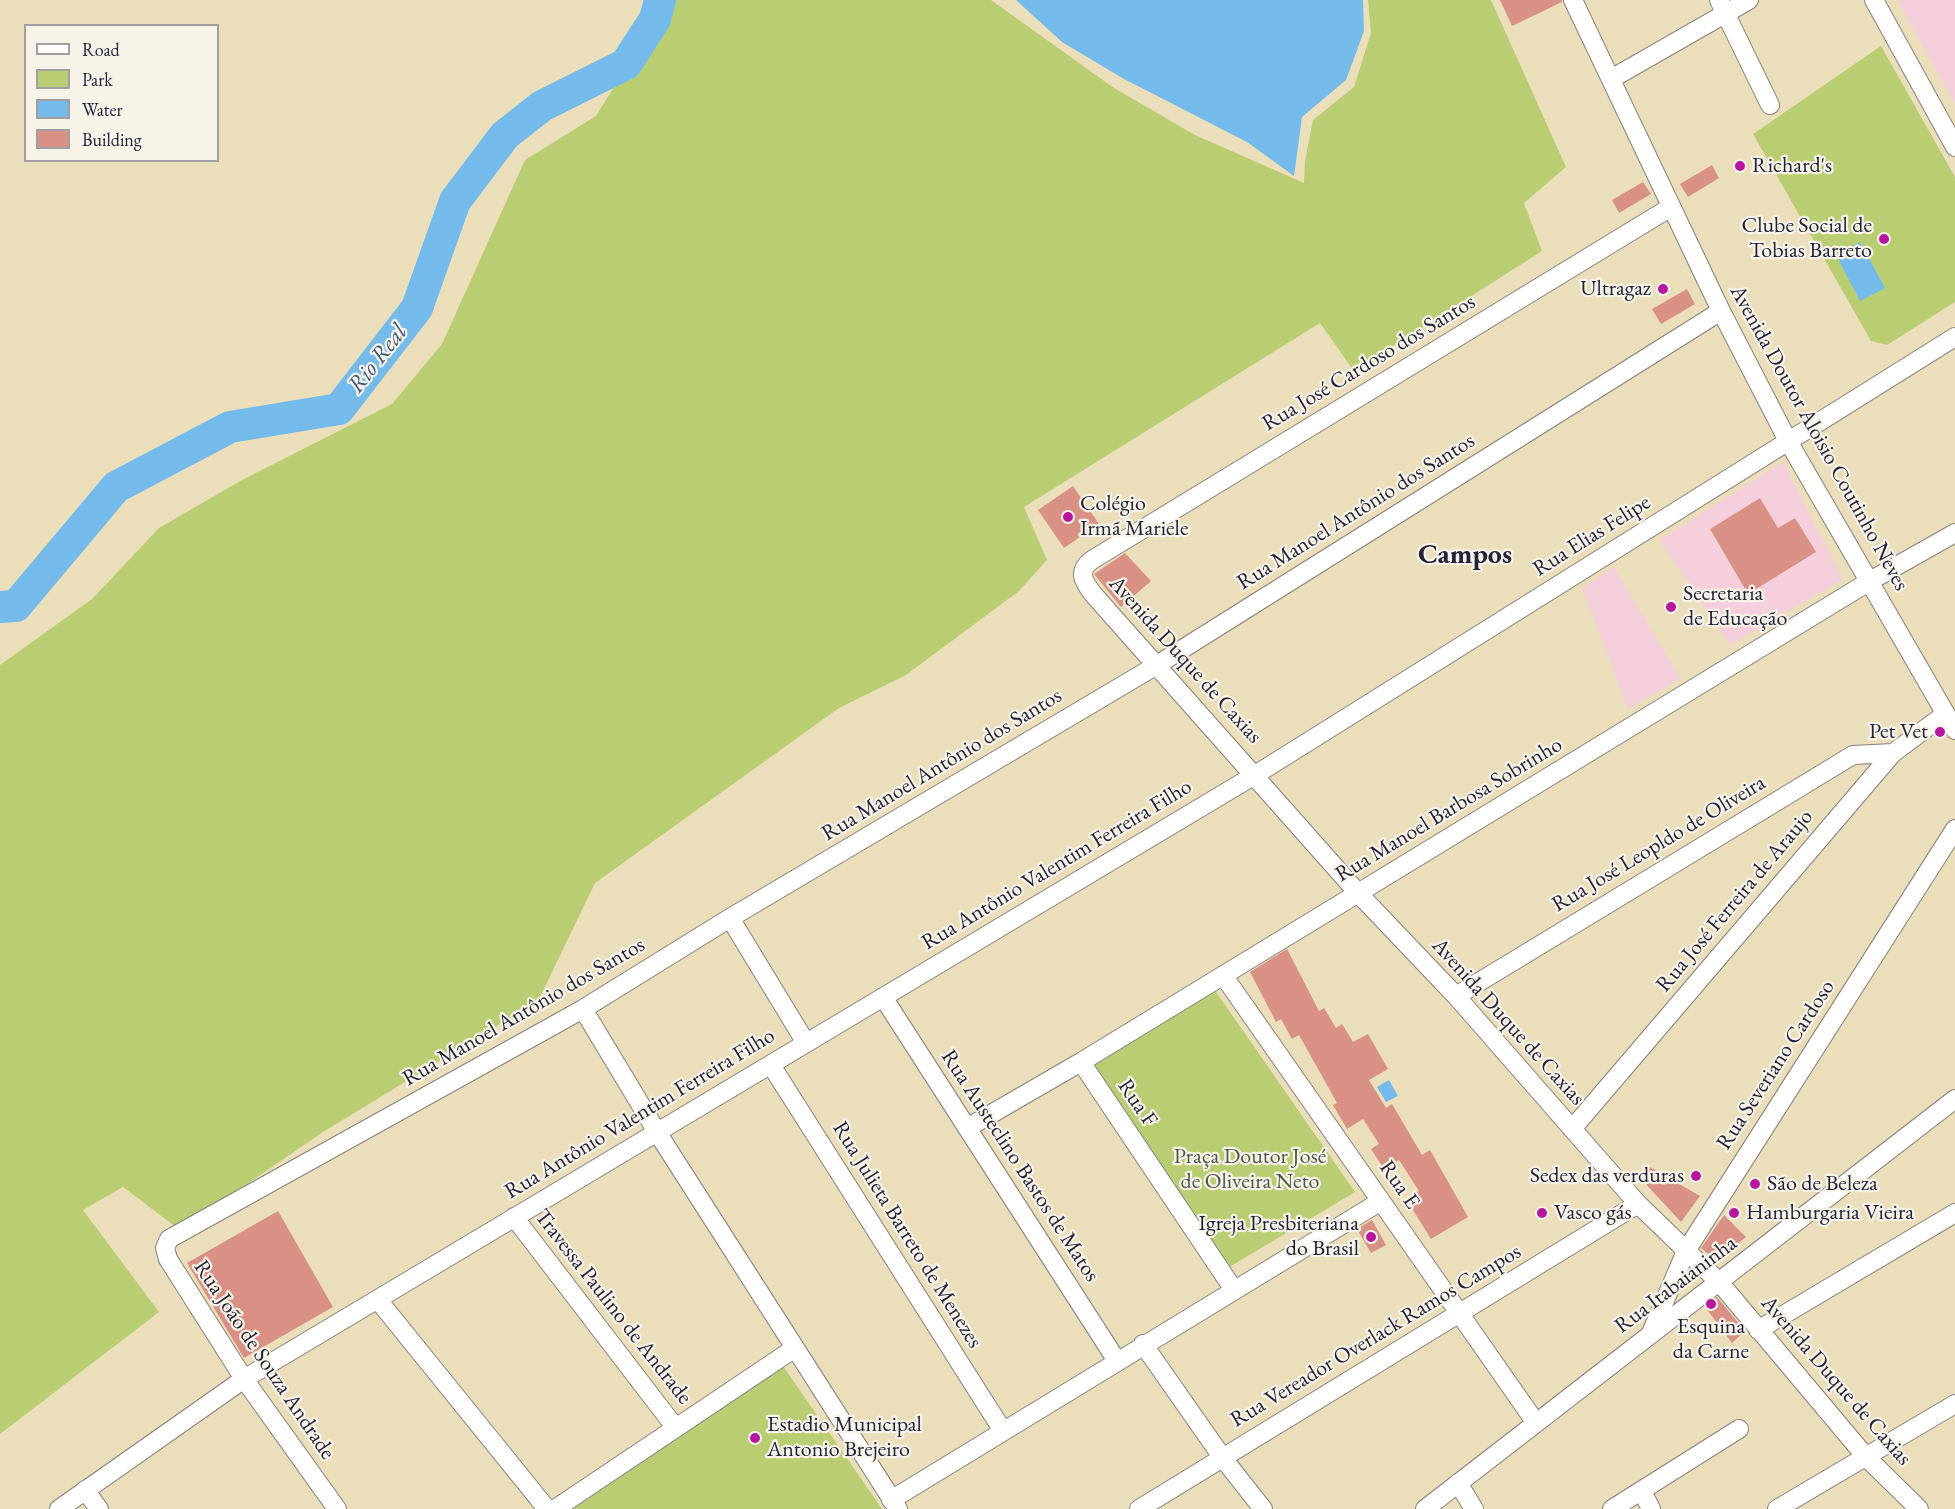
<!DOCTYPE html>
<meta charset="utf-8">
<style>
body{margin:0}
#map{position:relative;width:1955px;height:1509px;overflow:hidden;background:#eadebb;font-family:"EB Garamond",serif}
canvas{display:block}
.legend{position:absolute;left:24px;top:24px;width:195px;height:138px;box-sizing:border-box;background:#f7f3e8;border:2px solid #a29fa3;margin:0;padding:8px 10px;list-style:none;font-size:18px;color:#22223b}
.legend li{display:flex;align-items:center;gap:12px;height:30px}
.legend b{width:30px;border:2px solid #a29fa3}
</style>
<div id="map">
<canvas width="1955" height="1509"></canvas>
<ul class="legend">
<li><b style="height:8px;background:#fff"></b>Road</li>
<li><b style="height:16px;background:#b9ce72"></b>Park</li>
<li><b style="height:16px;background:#74baeb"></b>Water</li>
<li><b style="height:16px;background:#da9185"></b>Building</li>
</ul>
</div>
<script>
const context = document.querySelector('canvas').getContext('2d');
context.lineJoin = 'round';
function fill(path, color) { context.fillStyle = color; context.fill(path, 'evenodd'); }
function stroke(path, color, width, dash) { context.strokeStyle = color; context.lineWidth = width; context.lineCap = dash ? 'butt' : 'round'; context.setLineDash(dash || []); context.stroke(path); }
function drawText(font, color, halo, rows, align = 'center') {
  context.font = font + ' "EB Garamond",serif'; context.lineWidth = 4.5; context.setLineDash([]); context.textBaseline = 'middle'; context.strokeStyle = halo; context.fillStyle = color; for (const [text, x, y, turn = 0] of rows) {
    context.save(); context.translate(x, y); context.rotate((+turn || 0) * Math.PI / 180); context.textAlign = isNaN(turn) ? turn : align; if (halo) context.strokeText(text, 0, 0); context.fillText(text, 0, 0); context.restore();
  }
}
fill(new Path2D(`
 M1897,0h58v103z
 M1783,462l60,117 -113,66 -71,-105z
 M1614,567l67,112 -53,30 -46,-121z`), '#f5cfdb');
fill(new Path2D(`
 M668,0h323l123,88 81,47 109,48 1,-22 8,-41 41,-33 17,-54 -3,-33h123l75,167 -42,36 18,48 -188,120 -34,-48 -296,184 23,53 -28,31 -113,84 -67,33 -244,175 -57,118 -215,131 -143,98 -57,-43 -40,23 76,102 -159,122v-769l92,-66 67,-71 83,-48 150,-76 50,-60 83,-184 71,-44z
 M1881,46l74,131v125l-68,43 -16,-4 -118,-207z
 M1214,989l141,203 -129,77 -132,-205z
 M783,1366l99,143h-309z`), '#b9ce72');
fill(new Path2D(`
 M1016,0h347l1,31 -18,49 -44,37 -8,59 -47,-34 -123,-63 -62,-37z
 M1860,242l25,46 -25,13 -24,-46z
 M1389,1080l9,16 -12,6 -9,-15z`), '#74baeb');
stroke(new Path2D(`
 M0,607l16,-1 100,-119 114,-60 109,-18 78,-101 38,-107 50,-66 37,-29 84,-42 29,-45 5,-19`), '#74baeb', 32);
fill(new Path2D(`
 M1500,0h62v2l-50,24z
 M1712,165l7,13 -31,19 -8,-13z
 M1643,182l8,12 -32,19 -7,-13z
 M1687,289l8,15 -34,20 -9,-15z
 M1073,486l26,38 -35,24 -26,-38z
 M1760,498l18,30 17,-10 21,34 -68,42 -38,-65z
 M1125,553l26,28 -30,26 -27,-33z
 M1287,949l32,62 5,-3 12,20 6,-4 11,18 15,-8 20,35 -19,11 17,28 6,-4 30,51 8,-5 38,67 -37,22 -25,-40 13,-8 -20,-31 -15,9 -13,-20 8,-5 -16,-25 -16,10 -14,-24 4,-2 -38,-68 -7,4 -11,-20 -5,3 -26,-50z
 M1650,1167l50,29 -19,26 -39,-42z
 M278,1211l55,96 -89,51 -57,-95z
 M1724,1215l22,22 -29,24 -16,-13z
 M1372,1220l14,25 -15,8 -14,-24z
 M1717,1297l28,34 -13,12 -27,-36z`), '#da9185');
const minor = new Path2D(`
 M1573,0l148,311 67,130 167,289
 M1719,0l51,105
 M1874,0l81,147
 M1611,79l138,-79
 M1671,207l-579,353c-15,11 -9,21 1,34l265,299 98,103 182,208 82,79 146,174 53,52
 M730,918l76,125
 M1223,975l313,448
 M1456,996l397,-241 40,-2
 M883,997l234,364
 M583,1009l74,123 241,377
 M1081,1062l153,228
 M771,1065l232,366
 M967,1128l114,-66 789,-481 85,-48
 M1572,1129l321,-376 51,-38
 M514,1217l161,210
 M378,1300l169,209
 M1758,1330l197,-117
 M1651,1333l35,-82 269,-422
 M1143,1344l79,113 41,52
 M1458,1483l16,26
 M85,1490l14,19
 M1642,1491l9,18
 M891,1500l490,-299
 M59,1509l185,-130 1011,-604 700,-438
 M337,1509l-93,-130 -76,-120 -3,-11 4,-9 414,-230 147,-91 427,-253 564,-354
 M555,1509l240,-161
 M1139,1509l499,-305
 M1425,1509l530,-410
 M1612,1509l127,-80
 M1777,1509l178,-105`);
stroke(minor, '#86807b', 20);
stroke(minor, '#fff', 18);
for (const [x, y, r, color] of [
 [1740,166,6,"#b5179e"],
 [1884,239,6,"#b5179e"],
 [1663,289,6,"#b5179e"],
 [1068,517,6,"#b5179e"],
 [1671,607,6,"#b5179e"],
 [1940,732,6,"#b5179e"],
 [1696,1176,6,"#b5179e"],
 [1755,1184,6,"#b5179e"],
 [1542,1213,6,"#b5179e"],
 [1734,1213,6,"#b5179e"],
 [1371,1237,6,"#b5179e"],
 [1711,1304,6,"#b5179e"],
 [755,1438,6,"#b5179e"]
]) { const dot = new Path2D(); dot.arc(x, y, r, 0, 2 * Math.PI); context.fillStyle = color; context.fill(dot); stroke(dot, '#f7f3e8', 2); }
drawText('22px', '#22223b', '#f7f3e8', [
 ["Richard's",1752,166],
 ["Clube Social de",1872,226,"right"],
 ["Tobias Barreto",1872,251,"right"],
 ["Ultragaz",1651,289,"right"],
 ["Colégio",1080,504],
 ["Irmã Mariele",1080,529],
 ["Secretaria",1683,594],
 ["de Educação",1683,619],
 ["Pet Vet",1928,732,"right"],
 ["Sedex das verduras",1684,1176,"right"],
 ["São de Beleza",1767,1184],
 ["Vasco gás",1554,1213],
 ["Hamburgaria Vieira",1746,1213],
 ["Igreja Presbiteriana",1359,1224,"right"],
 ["do Brasil",1359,1249,"right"],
 ["Esquina",1711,1327,"center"],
 ["da Carne",1711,1352,"center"],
 ["Estadio Municipal",767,1425],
 ["Antonio Brejeiro",767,1450]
], 'left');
drawText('22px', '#22223b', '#f7f3e8', [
 ["Rua José Cardoso dos Santos",1369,363,-31],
 ["Avenida Doutor Aloisio Coutinho Neves",1819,438,61],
 ["Rua Manoel Antônio dos Santos",1356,512,-32],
 ["Rua Elias Felipe",1592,536,-32],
 ["Avenida Duque de Caxias",1185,660,48],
 ["Rua Manoel Antônio dos Santos",942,765,-31],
 ["Rua Manoel Barbosa Sobrinho",1449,810,-31],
 ["Rua José Leopldo de Oliveira",1659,844,-31],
 ["Rua Antônio Valentim Ferreira Filho",1057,865,-31],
 ["Rua José Ferreira de Araujo",1735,901,-50],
 ["Rua Manoel Antônio dos Santos",524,1012,-30],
 ["Avenida Duque de Caxias",1508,1022,48],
 ["Rua Severiano Cardoso",1776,1065,-57],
 ["Rua F",1137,1103,56],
 ["Rua Antônio Valentim Ferreira Filho",640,1114,-31],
 ["Rua Austeclino Bastos de Matos",1020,1166,57],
 ["Rua E",1399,1185,55],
 ["Rua Julieta Barreto de Menezes",907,1235,58],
 ["Rua Itabaianinha",1676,1285,-37],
 ["Travessa Paulino de Andrade",613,1307,52],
 ["Rua Vereador Overlack Ramos Campos",1376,1336,-31],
 ["Rua João de Souza Andrade",264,1360,56],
 ["Avenida Duque de Caxias",1836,1381,49]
]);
drawText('22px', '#4f564c', '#f7f3e8', [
 ["Praça Doutor José",1250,1157],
 ["de Oliveira Neto",1250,1182]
]);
drawText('italic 24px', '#3f5779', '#f7f3e8', [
 ["Rio Real",378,359,-52]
]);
drawText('bold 28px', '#22223b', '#f7f3e8', [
 ["Campos",1465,555]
]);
</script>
